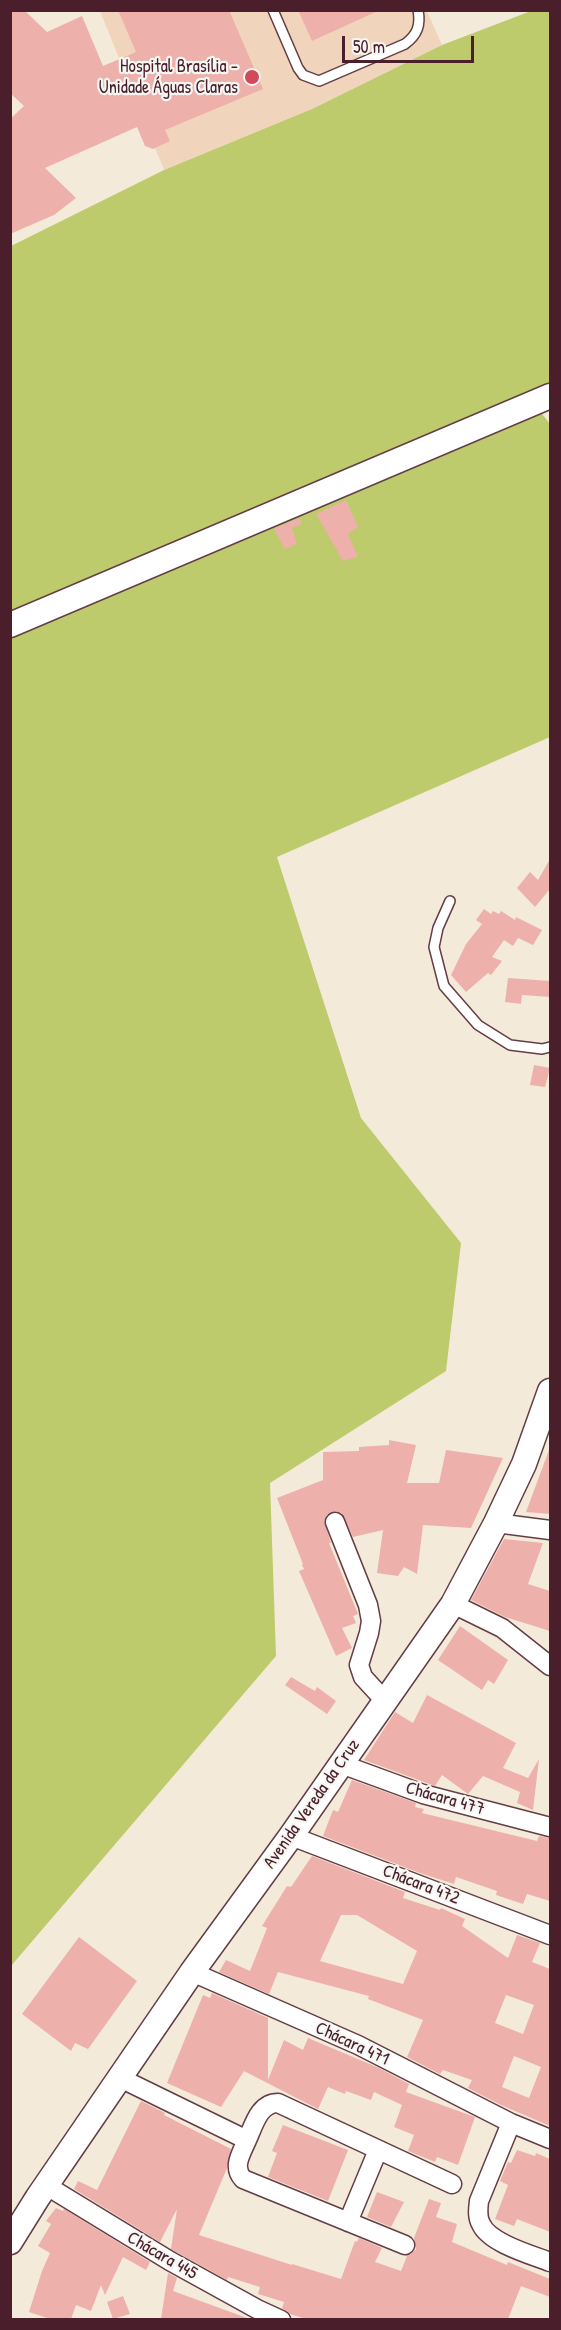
<!DOCTYPE html>
<meta charset="utf-8">
<style>
body{margin:0}
#map{position:relative;width:561px;height:2330px;overflow:hidden;background:#f4eada;font-family:"Patrick Hand",sans-serif}
canvas{display:block}
.frame{position:absolute;inset:0;border:12px solid #4a1f2b;pointer-events:none}
.scale{position:absolute;left:342px;top:36px;width:132px;height:27px;box-sizing:border-box;border:3px solid #4a1f2b;border-top:0;padding-left:8px;font-size:18px;line-height:21px;white-space:nowrap;color:#4a1f2b;-webkit-text-stroke:4px #f6f6f2;paint-order:stroke}
</style>
<div id="map">
<canvas width="561" height="2330"></canvas>
<div class="frame"></div>
<div class="scale">50 m</div>
</div>
<script>
const context = document.querySelector('canvas').getContext('2d');
context.lineJoin = 'round';
function fill(path, color) { context.fillStyle = color; context.fill(path, 'evenodd'); }
function stroke(path, color, width, dash) { context.strokeStyle = color; context.lineWidth = width; context.lineCap = dash ? 'butt' : 'round'; context.setLineDash(dash || []); context.stroke(path); }
function drawText(font, color, halo, rows, align = 'center') {
  context.font = font + ' "Patrick Hand",sans-serif'; context.lineWidth = 4.5; context.setLineDash([]); context.textBaseline = 'middle'; context.strokeStyle = halo; context.fillStyle = color; for (const [text, x, y, turn = 0] of rows) {
    context.save(); context.translate(x, y); context.rotate((+turn || 0) * Math.PI / 180); context.textAlign = isNaN(turn) ? turn : align; if (halo) context.strokeText(text, 0, 0); context.fillText(text, 0, 0); context.restore();
  }
}
fill(new Path2D(`
 M100,11h327l15,34 -130,64 -148,61z`), '#f0d5bc');
fill(new Path2D(`
 M531,11h19v380l-18,10 18,23v313l-273,120 84,261 100,125 -15,128 -176,112 6,173 -265,310v-1720l153,-76 148,-61 130,-64z`), '#bdcb6d');
fill(new Path2D(`
 M10,10h14l23,22 35,-16 21,50 33,-14 -18,-42h111l34,79 -98,41 5,11 -17,8 -8,-3 -8,-19 -92,41 31,30 -22,17 -44,19v-115l14,-13 -14,-13z
 M298,10h82l-68,31z
 M346,500l12,27 -10,7 10,23 -15,4 -27,-47z
 M299,518l3,6 -10,4 5,16 -12,5 -11,-20z
 M550,859v30l-15,18 -18,-19 13,-16 8,8z
 M484,909l7,5 2,-3 6,3 2,-3 14,9 1,-3 26,13 -9,15 -15,-7 -5,8 -9,-6 -12,17 10,4 -11,14 -3,-2 -22,19 -15,-17 15,-31 16,-20 -6,-4z
 M508,978l42,3v16l-28,-2 -1,9 -16,-2z
 M534,1065l16,3 -5,19 -15,-2z
 M389,1440l27,5 -9,38h32l7,-33 57,8 -32,70 -48,-3 -6,49 -13,-7 -6,9 -21,-3 6,-43 -30,7 -11,-23 -6,-3 -9,4 -3,6 7,22h-2l29,71 -5,2 3,7 -14,5 10,20 -16,8 -37,-85 5,-2 -2,-4 1,-1 -26,-66 46,-18v-28l36,-1v-4l30,-2z
 M549,1450l1,64 -24,-2z
 M504,1539l39,4 -15,41 22,7v40l-45,-14 -34,-17z
 M460,1626l48,34 -14,24 -6,-4 -6,10 -44,-30z
 M291,1677l24,14 2,-4 19,14 -9,13 -42,-29z
 M427,1695l89,48 -13,25 25,10 11,-19 -6,51 -16,-7 3,-11 -37,-16 -15,18 -26,-19 -7,11 -71,-26 31,-48 18,11z
 M352,1780l64,23 -1,4 9,2 -2,4 115,28 2,-5 11,2v63l-23,-7 -4,10 -27,-9 1,-4 -41,-14 -2,7 -34,-11 -97,-37 10,-26 5,2z
 M312,1856l93,36 -2,6 37,12 1,-2 24,11 -3,7 46,32 9,-23 23,8 -8,19 18,7v157l-49,-21 -33,-17 4,-8 -29,-10 -3,4 -33,-17 16,-37 -55,-21 1,-3 -91,-24 -9,22 -50,-22 7,-12 24,11 17,-43 -5,-2 25,-40 4,1zM341,1915h16l60,36 -14,33 -83,-23zM506,1995l28,10 -11,29 -28,-11zM514,2056l27,11 -12,31 -27,-11z
 M79,1937l58,44 -49,68 -13,-6 -4,8 -49,-37z
 M212,1993l56,25v62l16,-40 19,10 5,-12 71,30 30,16 -3,8 69,25 -17,48 -21,-8 -2,5 -27,-11 6,-16 -20,-8 8,-22 -28,-13 -3,8 -25,-9 -1,3 -17,-7 -10,22 -74,-38 -23,36 -54,-24 36,-88 7,3z
 M141,2101l24,12 -1,2 67,34 -4,19 -28,67 93,30v-1l49,15 14,-38 2,1 2,-4 23,10 -7,14 26,9 6,-15 5,-3 4,-4 -2,-11 15,-39 12,4 -5,14 21,7 -5,18 55,23 1,-3 42,17v18l-29,-11 -13,33h-202l-16,-5 -8,-6 2,-6 -26,-8 2,-7 -32,-10 -1,3 -56,-31 6,-40 -17,33 -86,-53 4,-8 19,9z
 M283,2125l65,25 -20,51 -60,-24 9,-24 -5,-2z
 M517,2150l18,6 1,-3 14,6v73l-33,-13 -3,7 -19,-7 13,-34 -8,-4 8,-19 3,1z
 M377,2192l27,10 -13,25 -24,-10z
 M56,2208l7,3 1,-2 86,53 -4,8 -23,-13 -18,38 -4,-10 -10,26 -15,-6 -5,14h-21l-21,-7 13,-41 8,-18 -12,-7 13,-22 -5,-3z
 M168,2273l9,5 -4,13 74,27v1h-86z
 M123,2296l7,18 -17,5 -6,-17z`), '#eeb0aa');
const service = new Path2D(`
 M273,10l25,58 5,7 16,6 86,-37c12,-9 16,-18 13,-34
 M450,901l-12,27 -4,19 10,39 34,39 32,20 32,4 8,-2`);
const minor = new Path2D(`
 M335,1522l33,83 3,16 -2,12 -10,32 4,12 22,24
 M496,1523l54,7
 M453,1604l49,24 48,38
 M341,1764l82,30 127,33
 M291,1836l259,99
 M192,1972l166,73 153,78 39,16
 M120,2078l127,62c7,-15 12,-37 31,-37l174,81
 M511,2123l-32,78c-1,8 -2,16 2,23 8,19 51,31 69,38
 M247,2140c-6,14 -15,27 -4,39l162,66
 M47,2186l123,75 87,48 24,11
 M348,2222l30,-72`);
const tertiary = new Path2D(`
 M10,625l540,-229
 M10,2242l28,-45 154,-225 99,-136 162,-232 43,-81 28,-59 26,-73`);
stroke(service, '#643d45', 12);
stroke(minor, '#643d45', 21);
stroke(tertiary, '#643d45', 27);
stroke(service, '#fff', 9);
stroke(minor, '#fff', 18);
stroke(tertiary, '#fff', 24);
for (const [x, y, r, color] of [
 [252,77,8,"#d1495b"]
]) { const dot = new Path2D(); dot.arc(x, y, r, 0, 2 * Math.PI); context.fillStyle = color; context.fill(dot); stroke(dot, '#f6f6f2', 2); }
drawText('18px', '#4a1f2b', '#f6f6f2', [
 ["Hospital Brasília -",238,67],
 ["Unidade Águas Claras",238,88]
], 'right');
drawText('18px', '#4a1f2b', '#f6f6f2', [
 ["Chácara 477",445,1799,16],
 ["Avenida Vereda da Cruz",312,1804,-55],
 ["Chácara 472",421,1885,21],
 ["Chácara 471",352,2044,25],
 ["Chácara 445",162,2256,30]
]);
</script>
